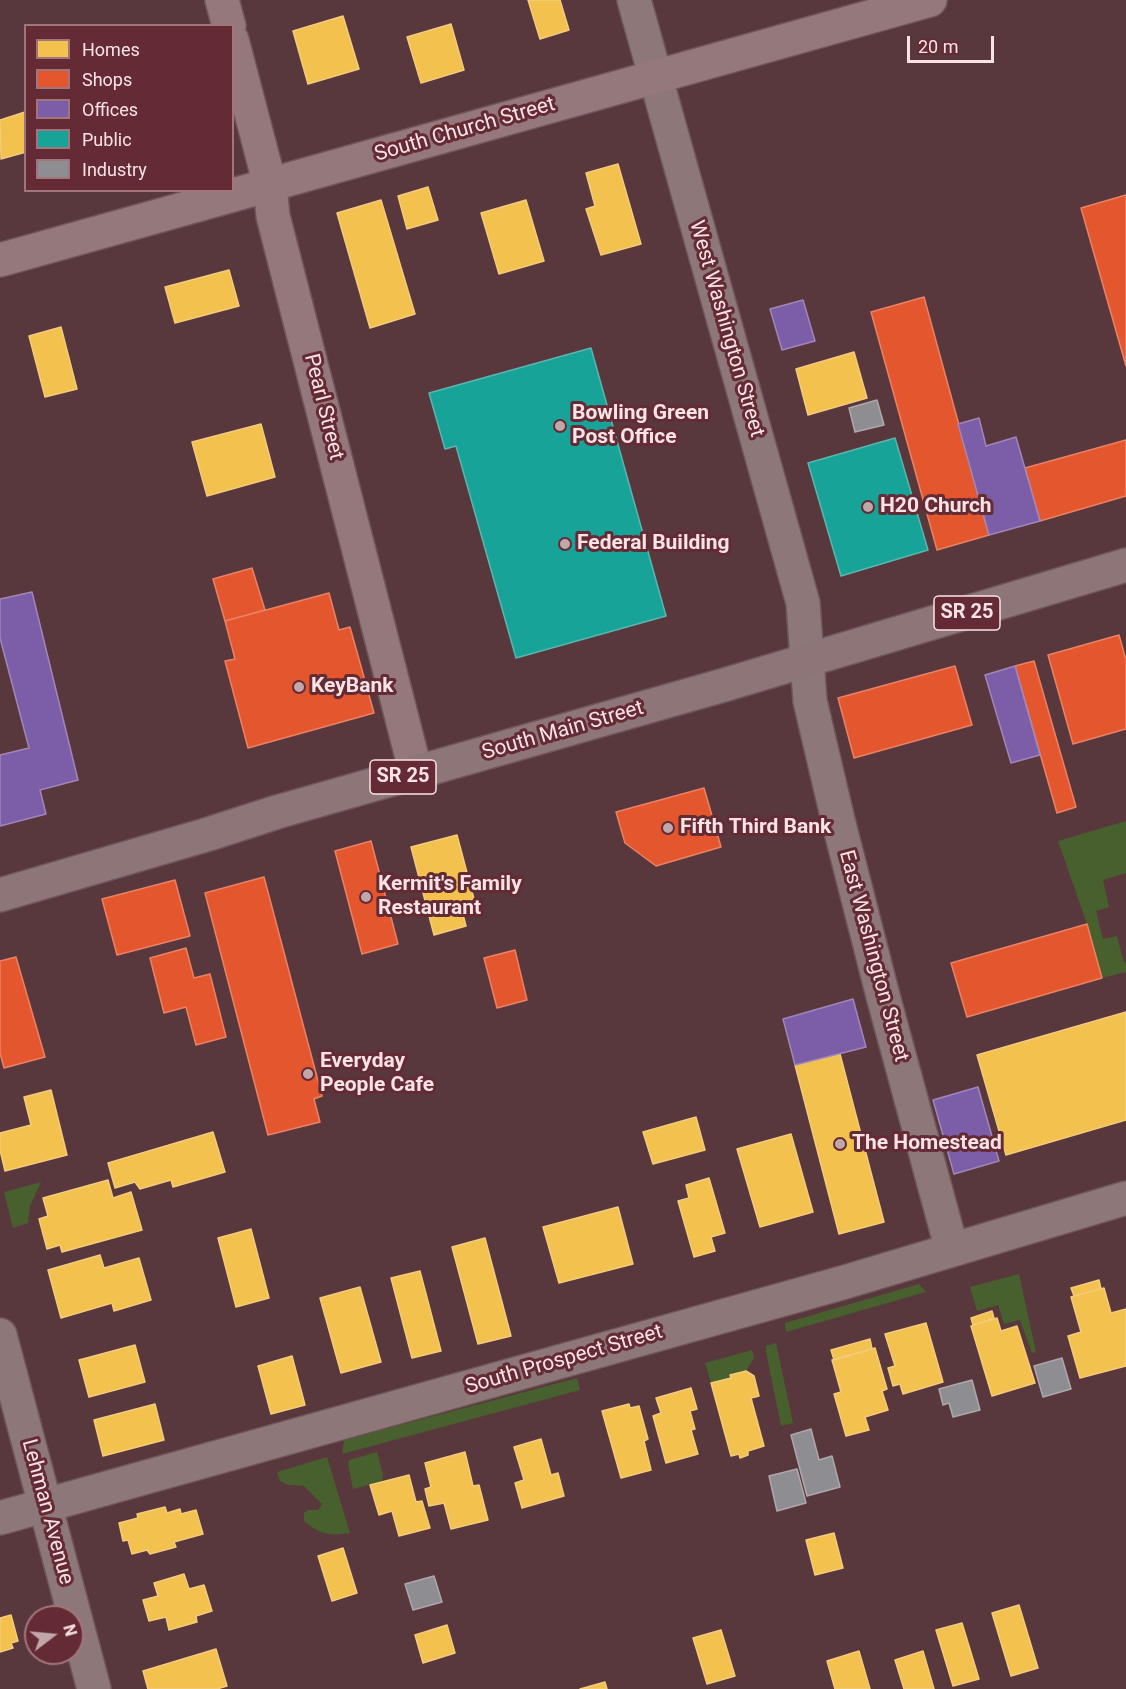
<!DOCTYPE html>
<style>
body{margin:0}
#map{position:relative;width:1126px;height:1689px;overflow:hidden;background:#58383d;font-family:Roboto,sans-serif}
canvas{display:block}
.legend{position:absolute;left:24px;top:24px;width:210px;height:168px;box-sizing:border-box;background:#652b34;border:2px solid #a1757b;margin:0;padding:8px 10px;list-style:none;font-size:18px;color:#fae3e5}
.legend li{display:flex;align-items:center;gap:12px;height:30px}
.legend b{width:30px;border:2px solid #a1757b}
.north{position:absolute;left:24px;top:1605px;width:60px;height:60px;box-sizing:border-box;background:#652b34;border:2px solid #a1757b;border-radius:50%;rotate:74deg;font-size:16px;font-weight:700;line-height:24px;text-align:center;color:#fae3e5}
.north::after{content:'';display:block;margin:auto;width:21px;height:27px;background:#c1a7aa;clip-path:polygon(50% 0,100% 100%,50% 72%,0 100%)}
.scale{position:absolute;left:907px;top:36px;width:87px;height:27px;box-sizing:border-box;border:3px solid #fae3e5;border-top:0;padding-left:8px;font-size:18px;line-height:21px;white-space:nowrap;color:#fae3e5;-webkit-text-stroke:4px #652b34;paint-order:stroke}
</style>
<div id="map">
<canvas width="1126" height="1689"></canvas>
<ul class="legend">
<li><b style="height:16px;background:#f2c14e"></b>Homes</li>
<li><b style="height:16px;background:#e4572e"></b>Shops</li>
<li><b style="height:16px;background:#7b5ea7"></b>Offices</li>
<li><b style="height:16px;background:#17a398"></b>Public</li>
<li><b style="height:16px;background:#8d8d92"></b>Industry</li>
</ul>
<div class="north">N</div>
<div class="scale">20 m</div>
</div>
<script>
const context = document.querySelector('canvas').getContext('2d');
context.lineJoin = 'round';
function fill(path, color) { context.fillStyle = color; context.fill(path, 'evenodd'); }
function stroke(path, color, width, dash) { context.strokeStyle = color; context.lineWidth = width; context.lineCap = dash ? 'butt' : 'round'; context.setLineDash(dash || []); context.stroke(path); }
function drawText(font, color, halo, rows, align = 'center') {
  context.font = font + ' Roboto,sans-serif'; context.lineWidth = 6; context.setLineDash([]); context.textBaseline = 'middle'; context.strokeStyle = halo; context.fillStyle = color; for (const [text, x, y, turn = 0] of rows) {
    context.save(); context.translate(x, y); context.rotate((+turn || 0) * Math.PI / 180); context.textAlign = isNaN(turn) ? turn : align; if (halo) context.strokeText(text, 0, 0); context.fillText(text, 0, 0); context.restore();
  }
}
fill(new Path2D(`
 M1126,821v52l-23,7 6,27 -13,4 7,28 14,-3 7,27 2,-1v10l-24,6 -15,-54 -29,-83z
 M41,1182l-11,24 -2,17 -15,5 -9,-36z
 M1019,1274l17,78 -4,1 -12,-33 -16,4 -6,-19 -21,6 -7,-24z
 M919,1284l7,8 -140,40 -1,-9z
 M776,1343l17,80 -12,3 -15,-74v-6z
 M752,1350l2,8 -8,13 -15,4v3l-20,5 -6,-20z
 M577,1378l3,12 -238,64 2,-14z
 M377,1452l6,22 -1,7 -29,8 -5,-25 1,-4z
 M327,1457l23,76c-21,3 -29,2 -46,-12v-8l4,-3h10l4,-6 -18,-18 -16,-1 -8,-4 -3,-9z`), '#485f2e');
const homes = new Path2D(`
 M528,0h32l9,30 -29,9z
 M343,16l16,53 -51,15 -15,-53z
 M451,24l13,46 -43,13 -14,-46z
 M25,112l1,40 -25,7 -1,-39z
 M618,164l23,80 -40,11 -15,-46 9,-3 -9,-33z
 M428,187l10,33 -31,9 -9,-33z
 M381,200l34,114 -45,14 -33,-115z
 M526,200l18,61 -45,13 -18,-61z
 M229,270l10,36 -64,17 -10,-36z
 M61,327l16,62 -32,8 -16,-61z
 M854,352l13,46 -59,17 -12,-46z
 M261,424l14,53 -68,19 -15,-54z
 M457,835l17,64 -14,4 6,23 -32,9 -23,-88z
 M1126,1012v108l-120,35 -29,-100z
 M840,1054l44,168 -45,12 -44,-169z
 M51,1090l16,65 -62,16 -5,-21v-17l31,-8 -7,-28z
 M696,1117l9,33 -52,14 -10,-32z
 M213,1132l12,40 -52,15 -2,-7 -31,9 -5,-7 -20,6 -7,-25z
 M791,1134l22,78 -53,15 -23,-78z
 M709,1178l16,55 -14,4 4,14 -21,6 -16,-56 11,-3 -3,-13z
 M108,1180l5,18 18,-6 11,38 -80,22 -2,-7 -13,4 -8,-30 9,-3 -5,-18z
 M618,1207l15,57 -74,19 -16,-56z
 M251,1229l18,69 -33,9 -18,-69z
 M485,1238l26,98 -33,8 -26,-97z
 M100,1255l4,13 35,-10 12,42 -37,11 -2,-8 -51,15 -13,-48z
 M420,1271l21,80 -29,7 -21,-80z
 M1099,1280l2,9 -27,7 -3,-8z
 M360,1287l21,75 -40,11 -21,-75z
 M1104,1288l7,25 15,-4v57l-46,12 -12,-42 13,-4 -10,-35z
 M992,1311l2,7 -21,7 -2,-7z
 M997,1318l4,13 16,-5 18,57 -43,13 -21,-70z
 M926,1323l17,59 -40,12 -3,-10 -7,2 -5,-18 7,-2 -10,-32z
 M870,1339l2,10 -38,11 -3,-10z
 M135,1345l10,37 -56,15 -10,-37z
 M875,1348l12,41 -5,2 6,19 -23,7 4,13 -23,6 -12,-42 7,-2 -9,-32z
 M292,1356l13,49 -34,9 -13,-48z
 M746,1371l8,5 5,20 -8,2 13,48 -16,5v4l-8,3 -1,-4 -8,2 -20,-73 20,-5 -1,-3z
 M691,1388l6,21 -7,2 5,18 -4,1 7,24 -32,9 -13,-47 8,-3 -5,-15z
 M155,1404l9,36 -61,16 -9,-36z
 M629,1404l1,4 9,-2 9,33 -4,2 7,29 -30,8 -19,-67z
 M541,1439l10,36 7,-2 6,23 -42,12 -7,-25 9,-3 -10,-33z
 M465,1452l8,34 6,-1 9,35 -37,9 -7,-26 -15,3 -4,-17 6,-2 -6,-24z
 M409,1475l7,27 6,-1 8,27 -31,8 -7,-25 -13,4 -9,-30z
 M165,1507l2,6 13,-4 1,5 15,-4 7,24 -29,8 2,5 -26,7 -3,-4 -15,4 -4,-14 -5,1 -4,-18 19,-5 -1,-4z
 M834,1533l9,35 -28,7 -9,-35z
 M343,1548l14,45 -25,8 -14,-45z
 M184,1574l5,15 15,-4 8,26 -16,5 1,6 -28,8 -3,-13 -17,4 -6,-21 15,-4 -4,-13z
 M1019,1605l19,63 -27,8 -19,-63z
 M11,1615l7,26 -7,2 2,5 -13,4v-34z
 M962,1623l17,56 -26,7 -17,-56z
 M447,1625l8,28 -32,10 -8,-28z
 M721,1630l14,46 -28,8 -14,-46z
 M216,1649l11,37 -10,3h-69l-5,-18z
 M859,1651l11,38h-35l-8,-28z
 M923,1651l11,38h-30l-9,-29z
 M605,1682l2,7h-27z`);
fill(homes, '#f2c14e');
stroke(homes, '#f4cb7b', 1.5);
const shops = new Path2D(`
 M1126,195v171l-45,-158z
 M924,297l65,238 -52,15 -66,-238z
 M1126,440v56l-86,25 -15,-53z
 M252,568l13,42 -40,11 -12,-42z
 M329,593l10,37 11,-3 24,86 -126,35 -23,-87 10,-2 -10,-38z
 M1119,635l7,25v69l-53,15 -25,-89z
 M1034,661l42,146 -19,6 -42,-147z
 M955,666l17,59 -118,33 -16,-60z
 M704,788l17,59 -65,19 -31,-23 -9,-31z
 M371,841l27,103 -36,10 -27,-103z
 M264,877l58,219 -8,3 6,23 -52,13 -63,-242z
 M175,880l15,56 -73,19 -15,-56z
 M1087,924l15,54 -135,39 -16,-54z
 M186,948l8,30 16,-4 16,63 -30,8 -10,-38 -22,6 -14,-55z
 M515,950l12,50 -30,8 -13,-50z
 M16,957l29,100 -41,11 -4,-15v-92z`);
fill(shops, '#e4572e');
stroke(shops, '#eb8165', 1.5);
const offices = new Path2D(`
 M803,300l12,41 -33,9 -12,-41z
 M979,418l7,28 30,-9 24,84 -51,14 -31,-111z
 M32,592l46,188 -38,10 6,24 -46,12v-71l29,-7 -29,-110v-39z
 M1015,666l25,89 -29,8 -26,-88z
 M853,999l13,48 -71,18 -12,-46z
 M978,1087l21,74 -45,13 -21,-74z`);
fill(offices, '#7b5ea7');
stroke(offices, '#a186ba', 1.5);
const public = new Path2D(`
 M591,348l75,268 -150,42 -60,-212 -11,3 -16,-56z
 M895,438l33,112 -87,26 -33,-113z`);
fill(public, '#17a398');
stroke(public, '#5bb6af', 1.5);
const industry = new Path2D(`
 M877,400l7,25 -29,7 -6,-24z
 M1062,1358l9,31 -28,8 -9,-31z
 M972,1380l8,30 -27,7 -4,-14 -6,2 -4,-16z
 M811,1429l8,31 13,-4 8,31 -33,9 -16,-61z
 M797,1469l9,34 -29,8 -8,-35z
 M434,1576l8,26 -29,8 -8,-26z`);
fill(industry, '#8d8d92');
stroke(industry, '#aea7ab', 1.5);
const street = new Path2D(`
 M634,0l169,603 7,98 28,119 45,176 69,254
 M0,1335l94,354
 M0,1518l845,-236 281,-84`);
const secondary = new Path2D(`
 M222,0l7,26
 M232,40l38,145 3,31 143,557
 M0,260c310,-86 619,-174 930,-260`);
const primary = new Path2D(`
 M0,895l209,-61 68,-22 447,-127 402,-120`);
stroke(street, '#6f565a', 36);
stroke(secondary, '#6f565a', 36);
stroke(primary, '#6f565a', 36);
stroke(street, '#8e7779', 33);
stroke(secondary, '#94787b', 33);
stroke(primary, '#8e7578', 33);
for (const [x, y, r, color] of [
 [560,426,6,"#c1a7aa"],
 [868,507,6,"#c1a7aa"],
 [565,544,6,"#c1a7aa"],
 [299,687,6,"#c1a7aa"],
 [668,828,6,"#c1a7aa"],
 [366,897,6,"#c1a7aa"],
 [308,1074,6,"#c1a7aa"],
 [840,1144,6,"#c1a7aa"]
]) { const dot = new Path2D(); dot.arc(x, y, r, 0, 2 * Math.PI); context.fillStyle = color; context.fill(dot); stroke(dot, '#652b34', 2); }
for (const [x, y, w] of [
 [967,613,66],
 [403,777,66]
]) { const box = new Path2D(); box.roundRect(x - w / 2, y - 17, w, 34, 4.5); context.fillStyle = '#652b34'; context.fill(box); stroke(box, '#fae3e5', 1.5); }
drawText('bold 20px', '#fae3e5', null, [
 ["SR 25",967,613],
 ["SR 25",403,777]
]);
drawText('21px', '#fae3e5', '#652b34', [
 ["South Church Street",465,130,-16],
 ["West Washington Street",726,329,74],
 ["Pearl Street",323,407,76],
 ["South Main Street",563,731,-16],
 ["East Washington Street",873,956,75],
 ["South Prospect Street",564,1360,-16],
 ["Lehman Avenue",47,1512,75]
]);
drawText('bold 21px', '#fae3e5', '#652b34', [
 ["Bowling Green",572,414],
 ["Post Office",572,438],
 ["H20 Church",880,507],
 ["Federal Building",577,544],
 ["KeyBank",311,687],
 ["Fifth Third Bank",680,828],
 ["Kermit's Family",378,885],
 ["Restaurant",378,909],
 ["Everyday",320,1062],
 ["People Cafe",320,1086],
 ["The Homestead",852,1144]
], 'left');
</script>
